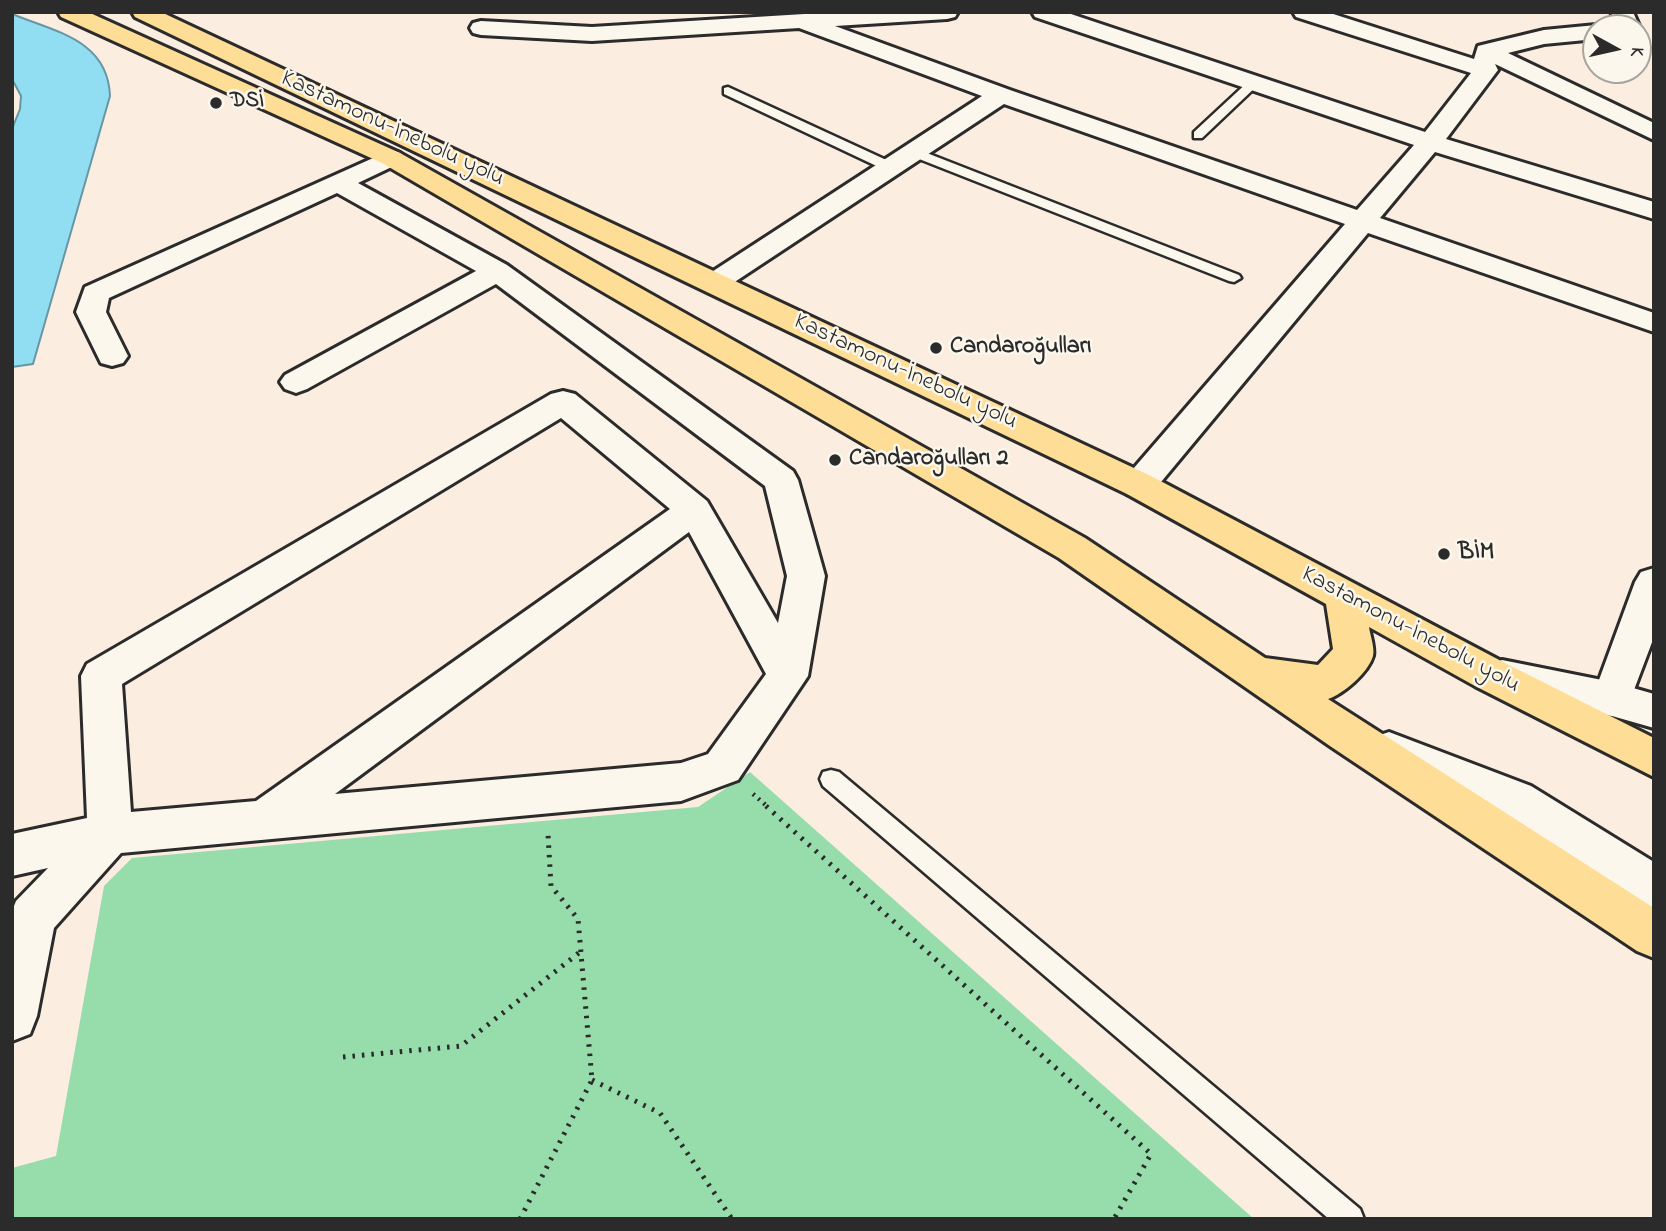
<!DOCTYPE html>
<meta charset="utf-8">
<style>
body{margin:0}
#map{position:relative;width:1666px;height:1231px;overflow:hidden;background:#fcede1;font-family:"Indie Flower",sans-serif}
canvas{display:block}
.frame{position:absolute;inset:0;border:14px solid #2b2b2b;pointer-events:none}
.north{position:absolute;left:1582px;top:14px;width:70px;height:70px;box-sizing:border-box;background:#fbf7ec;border:2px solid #a8a59f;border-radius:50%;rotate:98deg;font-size:19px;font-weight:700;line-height:28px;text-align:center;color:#2b2b2b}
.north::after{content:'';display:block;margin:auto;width:24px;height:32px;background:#2b2b2b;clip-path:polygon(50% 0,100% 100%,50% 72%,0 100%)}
</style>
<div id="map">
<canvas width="1666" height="1231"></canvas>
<div class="frame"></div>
<div class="north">K</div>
</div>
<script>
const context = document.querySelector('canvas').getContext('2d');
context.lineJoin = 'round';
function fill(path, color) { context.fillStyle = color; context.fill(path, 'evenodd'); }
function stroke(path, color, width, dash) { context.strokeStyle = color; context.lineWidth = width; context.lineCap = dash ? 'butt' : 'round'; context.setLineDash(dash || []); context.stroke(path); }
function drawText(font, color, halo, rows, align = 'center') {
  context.font = font + ' "Indie Flower",sans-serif'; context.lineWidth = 5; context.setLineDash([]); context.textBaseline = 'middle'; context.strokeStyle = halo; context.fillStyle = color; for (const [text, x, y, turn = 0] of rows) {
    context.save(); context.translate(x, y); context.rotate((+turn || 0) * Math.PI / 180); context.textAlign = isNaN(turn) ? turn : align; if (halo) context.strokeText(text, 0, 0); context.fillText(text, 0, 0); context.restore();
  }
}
fill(new Path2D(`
 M750,772l504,447h-1242v-51l44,-12 48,-270 28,-28 566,-51z`), '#96ddab');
const water = new Path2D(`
 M12,14c44,18 96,26 98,82l-77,268 -21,3v-238l8,-20 1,-13 -9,-17z`);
fill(water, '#91ddf1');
stroke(water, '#6896a2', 2);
const lane = new Path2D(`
 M1250,80l10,3 -58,55h-8v-6z
 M728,87l167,77 2,3 -2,3h-10l-161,-76v-6z
 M914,148l325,127 2,3 -7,4 -5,-1 -320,-126 -1,-3z
 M831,770l8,2 521,437 4,10h-35l-506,-433 -3,-7 3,-7z`);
const street = new Path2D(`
 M837,12h121l-3,5 -8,2 -112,7 175,64 347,120 57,-65 -379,-128 -3,-5h33l360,120 46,-59 -175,-56 -3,-5h34l147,47 4,-13 8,-2 58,-14 52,-5 8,2 -8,1v11l-52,5 -36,9 146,70v17l-159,-76 3,6 -52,69 208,63v17l-219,-67 -55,66 274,95v19l-286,-99 -217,261 -12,3 -12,-3 -5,-9 5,-9 218,-252 -341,-120 -280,185 -10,3 -10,-3 -5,-6 5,-6 278,-181 -183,-68 -207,13 -111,-6 -8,-2 -3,-5 3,-5 8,-2 111,6z
 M1611,12h22l7,16 -2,3v-3h-20z
 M391,150l9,3 4,5 -4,5 -42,20 149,82 286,206 5,9 27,96 -17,100 -70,104 -57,21 -560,52 -67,75 -17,88 -7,18 -18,7v-130l4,-10 32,-33 -36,8v-42l75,-16 -6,-142 6,-12 464,-270 12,-3 12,3 132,107 71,122 9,-47 -22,-90 -269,-202 -189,105 -11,4 -11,-4 -5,-7 5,-7 191,-104 -139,-78 -228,105 -3,14 22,44 -5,7 -11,3 -11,-3 -25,-51 9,-25zM561,418l109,91 -414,292 -125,11 -9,-128zM689,532l77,142 -58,80 -27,9 -346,31z
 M1654,568v69l-28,74 -14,5 -14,-5 -6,-12 43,-117 6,-10z`);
const secondary = new Path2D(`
 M1502,660l110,22 42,12v34l-42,-12 -124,-27 -6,-12 6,-12z
 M1389,732l142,54 123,76v47l-16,-7 -137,-88 -127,-51 -6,-13 6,-13z`);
const primary = new Path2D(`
 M58,12h30l312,141 685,385 180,120 53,7 15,-16 -7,-45 -199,-110 -992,-477 -3,-5h29l990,464 352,186 151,76v39l-179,-91 -106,-59c1,8 6,21 4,29 -5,17 -30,38 -45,43l326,209v50l-17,-7 -307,-205 -271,-188 -677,-395 -321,-146z`);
stroke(lane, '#2b2b2b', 5);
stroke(street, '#2b2b2b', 6);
stroke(secondary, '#2b2b2b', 6);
stroke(primary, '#2b2b2b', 6);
stroke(new Path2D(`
 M753,794l15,13`), '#2b2b2b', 4.5, [2, 5]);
stroke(new Path2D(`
 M766,806l385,348 -37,65
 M343,1057l118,-11 119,-94
 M592,1080l68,33 72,106
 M520,1219l72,-139 -14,-161 -27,-33 -3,-52`), '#2b2b2b', 5, [2.5, 7]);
fill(lane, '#fbf7ec');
fill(street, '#fbf7ec');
fill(secondary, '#fbf7ec');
fill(primary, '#fedd96');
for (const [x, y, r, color] of [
 [216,103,7,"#2b2b2b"],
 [936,348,7,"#2b2b2b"],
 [835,460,7,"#2b2b2b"],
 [1444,554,7,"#2b2b2b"]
]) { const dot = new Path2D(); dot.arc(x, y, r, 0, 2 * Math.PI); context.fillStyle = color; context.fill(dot); stroke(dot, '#fbf7ec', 2.5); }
drawText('bold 21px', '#2b2b2b', '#fbf7ec', [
 ["DSİ",230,103]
], 'left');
drawText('24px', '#2b2b2b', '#fbf7ec', [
 ["Kastamonu-İnebolu yolu",392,130,25],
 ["Kastamonu-İnebolu yolu",905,373,25],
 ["Kastamonu-İnebolu yolu",1410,631,28]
]);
drawText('bold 24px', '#2b2b2b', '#fbf7ec', [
 ["Candaroğulları",950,348],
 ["Candaroğulları 2",849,460],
 ["BİM",1458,554]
], 'left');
</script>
